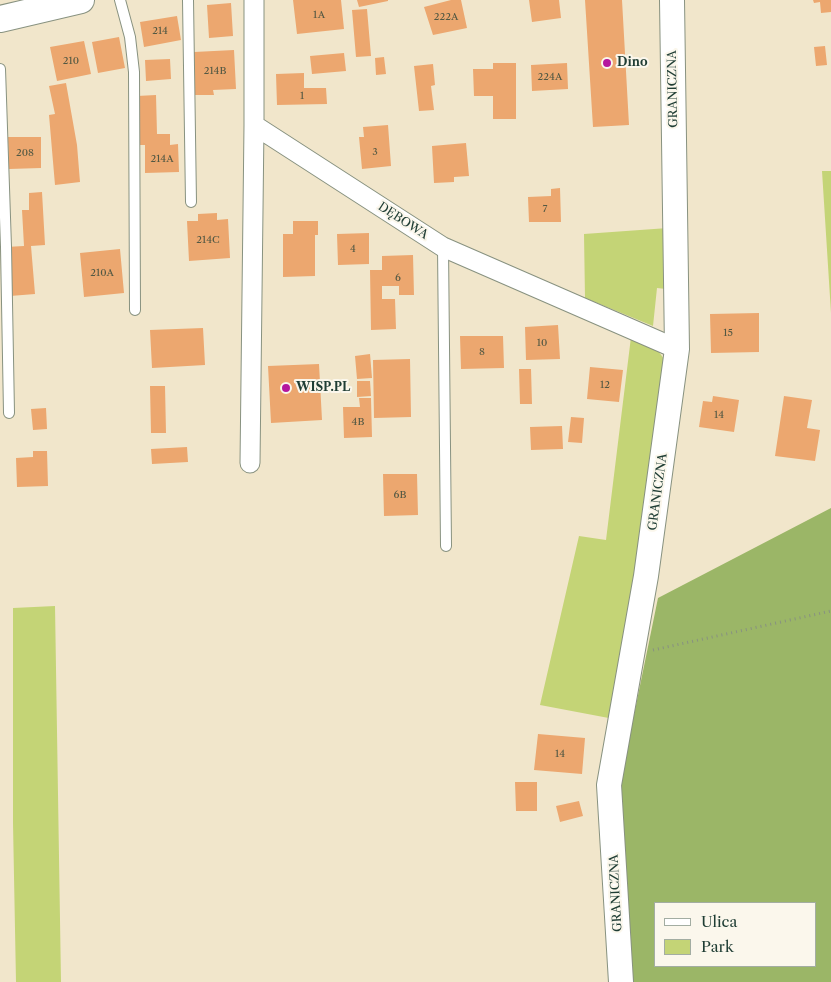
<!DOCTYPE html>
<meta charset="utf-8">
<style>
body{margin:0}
#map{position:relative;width:831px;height:982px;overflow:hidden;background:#f1e6cb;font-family:"Libre Caslon Text",serif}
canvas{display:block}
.legend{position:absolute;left:654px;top:902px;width:162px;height:65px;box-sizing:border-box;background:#fbf7ec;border:1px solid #a3ada2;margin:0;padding:6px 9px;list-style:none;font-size:15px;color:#1f3d34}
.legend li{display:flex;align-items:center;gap:10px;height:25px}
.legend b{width:25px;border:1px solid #a3ada2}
</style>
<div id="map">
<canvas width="831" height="982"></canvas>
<ul class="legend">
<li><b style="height:6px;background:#fff"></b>Ulica</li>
<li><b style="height:14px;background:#c4d476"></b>Park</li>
</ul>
</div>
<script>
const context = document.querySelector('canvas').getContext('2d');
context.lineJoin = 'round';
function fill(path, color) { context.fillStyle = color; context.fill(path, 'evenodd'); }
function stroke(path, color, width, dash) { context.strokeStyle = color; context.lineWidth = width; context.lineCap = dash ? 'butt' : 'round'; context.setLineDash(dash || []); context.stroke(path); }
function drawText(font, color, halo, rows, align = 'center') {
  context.font = font + ' "Libre Caslon Text",serif'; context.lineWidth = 4; context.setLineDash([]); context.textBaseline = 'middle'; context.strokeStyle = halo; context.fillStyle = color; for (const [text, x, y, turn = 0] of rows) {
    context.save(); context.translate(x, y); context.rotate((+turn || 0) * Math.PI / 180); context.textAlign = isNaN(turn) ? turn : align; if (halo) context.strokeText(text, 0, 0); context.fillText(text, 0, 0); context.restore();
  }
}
fill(new Path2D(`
 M822,171h9v142z
 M668,228l-2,61 -9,-1 -4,38 -68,-28 -1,-64z
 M631,337l25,11 8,11 -28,213 -22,147 -74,-14 39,-169 27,4z
 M55,606l6,376h-45l-3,-159v-215z`), '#c4d476');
fill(new Path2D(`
 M831,508v474h-200l-11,-199 38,-185zM655,903h160v63h-160z`), '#9bb667');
fill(new Path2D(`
 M293,0h48l3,29 -47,5z
 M357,0h31v1l-29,6z
 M451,0h10l6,28 -34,7 -9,-28z
 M529,0h30l2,18 -29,4z
 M585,0h37l7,125 -36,2z
 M813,0h18v12l-10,1 -1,-11 -6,1z
 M231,3l2,33 -24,2 -2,-33z
 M367,9l4,47 -15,1 -4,-47z
 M177,16l4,24 -37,7 -4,-25z
 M119,37l6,31 -27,5 -6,-31z
 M84,41l7,33 -34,7 -7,-34z
 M825,46l2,19 -11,1 -2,-19z
 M234,50l2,39 -23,1 1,5h-19l-1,-43z
 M344,53l2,18 -34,3 -2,-18z
 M384,57l2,17 -10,1 -1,-17z
 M170,59l1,20 -25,2 -1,-21z
 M493,63h23v56h-23v-23h-19l-1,-27h20z
 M567,63l1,26 -36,2 -1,-26z
 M433,64l2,21 -4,1 3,24 -15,1 -5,-45z
 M304,73v15h22l1,16 -50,1 -1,-31z
 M66,83l11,62 3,37 -25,3 -6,-70 6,-1 -6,-28z
 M156,95l1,39h13v11l8,-1 1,28 -34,1v-28h-6l-2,-49z
 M388,125l3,41 -29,3 -3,-32h5l-1,-10z
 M8,137h33v31l-32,1z
 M466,143l3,33 -15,1v5l-20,1 -2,-37z
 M560,188l1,34h-32l-1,-25 23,-1v-7z
 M42,192l3,53 -14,1 4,48 -25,2 -4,-49 18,-1 -2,-36h7v-17z
 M217,213v7l11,-1 2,39 -41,3 -2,-40h11v-7z
 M293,221h25v14h-3v41l-32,1v-43h10z
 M369,233v31l-31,1 -1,-31z
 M120,249l4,44 -40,4 -4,-44z
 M413,255l1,40h-15v-9h-17v13h13l1,30 -25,1 -1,-60h12v-14z
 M759,313v39l-48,1 -1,-39z
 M558,325l2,34 -34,1 -1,-33z
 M203,328l2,37 -53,3 -2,-38z
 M460,336h43l1,32 -43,1z
 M370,354l2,24 -15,1 -2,-23z
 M410,359l1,58 -37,1 -1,-58z
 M319,364l3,56 -51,3 -3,-57z
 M590,367l33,3 -4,32 -32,-3z
 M519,369h12l1,35h-12z
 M357,381h13l1,15 -14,1z
 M150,386h15l1,47h-15z
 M713,396l26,4 -5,32 -35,-5 4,-26 9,1z
 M784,396l28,4 -5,28 13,2 -5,31 -40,-5z
 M359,398h12l1,39 -28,1 -1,-31h17z
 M46,408l1,21 -14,1 -2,-21z
 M571,417l13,1 -2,25 -14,-1z
 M562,426l1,23 -32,1 -1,-23z
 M187,447l1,15 -36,2 -1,-15z
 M33,451h14l1,35 -31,1 -1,-29 17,-1z
 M383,474h34l1,41 -34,1z
 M538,734l47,4 -3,36 -48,-4z
 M515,782h22v29h-21z
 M579,801l4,15 -23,6 -4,-16z`), '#eca76f');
const service = new Path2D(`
 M120,0l10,37 4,35 1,238
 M188,0l3,202
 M0,69l6,178 3,166
 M443,247l3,299`);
const minor = new Path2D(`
 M254,0v125l189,122 234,102
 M250,463l4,-338`);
const tertiary = new Path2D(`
 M621,982l-12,-197 37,-209 31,-227 -5,-349`);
const secondary = new Path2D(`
 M0,19l81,-19`);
stroke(service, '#889280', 12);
stroke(minor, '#889280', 21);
stroke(tertiary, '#889280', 26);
stroke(secondary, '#889280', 28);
stroke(new Path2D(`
 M653,650l178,-39`), '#889280', 3, [1, 4]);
stroke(service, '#fff', 10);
stroke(minor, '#fff', 19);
stroke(tertiary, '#fff', 24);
stroke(secondary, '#fff', 26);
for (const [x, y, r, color] of [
 [607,63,5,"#b5179e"],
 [286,388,5,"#b5179e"]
]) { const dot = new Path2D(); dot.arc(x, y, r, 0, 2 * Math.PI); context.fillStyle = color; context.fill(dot); stroke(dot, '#fbf7ec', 2); }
drawText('10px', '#525843', null, [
 ["1A",319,15],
 ["222A",446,17],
 ["214",160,31],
 ["210",71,61],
 ["214B",215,71],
 ["224A",550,77],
 ["1",302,96],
 ["3",375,152],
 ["208",25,153],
 ["214A",162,159],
 ["7",545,209],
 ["214C",208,240],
 ["4",353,249],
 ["210A",102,273],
 ["6",398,278],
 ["15",728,333],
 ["10",542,343],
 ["8",482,352],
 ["12",605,385],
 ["14",719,415],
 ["4B",358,422],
 ["6B",400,495],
 ["14",560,754]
]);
drawText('bold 12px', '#1f3d34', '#fbf7ec', [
 ["Dino",617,63],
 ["WISP.PL",296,388]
], 'left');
drawText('12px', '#1f3d34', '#fbf7ec', [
 ["GRANICZNA",673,89,-91],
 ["DĘBOWA",403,221,33],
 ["GRANICZNA",658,492,-82],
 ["GRANICZNA",616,893,-93]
]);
</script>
